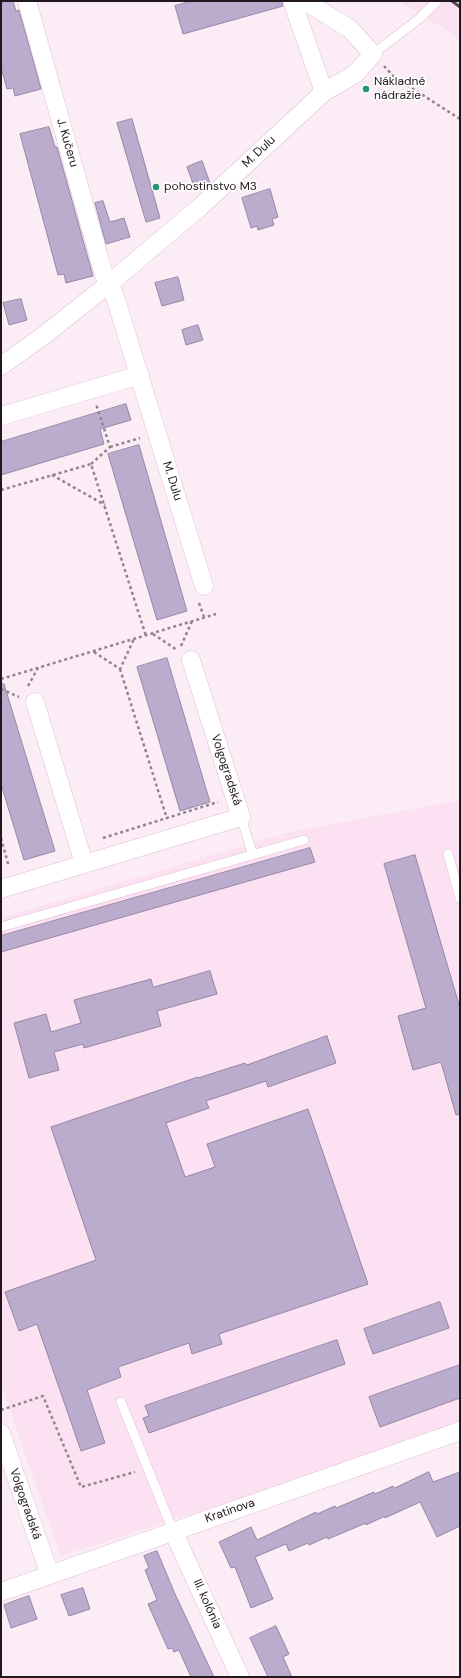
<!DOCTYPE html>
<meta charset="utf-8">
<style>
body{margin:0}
#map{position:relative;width:461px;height:1678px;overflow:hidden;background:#fbecf5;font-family:"DM Sans",sans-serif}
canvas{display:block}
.frame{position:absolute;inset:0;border:2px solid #23171f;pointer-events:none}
</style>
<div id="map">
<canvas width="461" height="1678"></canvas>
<div class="frame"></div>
</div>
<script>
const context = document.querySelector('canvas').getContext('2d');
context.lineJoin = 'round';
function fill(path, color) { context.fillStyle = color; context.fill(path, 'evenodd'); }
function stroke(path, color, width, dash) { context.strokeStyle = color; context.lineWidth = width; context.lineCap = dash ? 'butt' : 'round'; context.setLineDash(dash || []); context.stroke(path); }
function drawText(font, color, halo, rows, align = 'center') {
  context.font = font + ' "DM Sans",sans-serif'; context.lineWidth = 3.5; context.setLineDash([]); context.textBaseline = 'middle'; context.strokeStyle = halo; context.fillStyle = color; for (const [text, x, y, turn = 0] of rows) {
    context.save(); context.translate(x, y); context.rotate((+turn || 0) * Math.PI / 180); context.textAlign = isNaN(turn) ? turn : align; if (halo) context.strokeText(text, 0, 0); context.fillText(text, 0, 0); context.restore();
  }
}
fill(new Path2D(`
 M398,1h62v39l-15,-11z
 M460,800v628l-400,128 -59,-173v-465l285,-85z`), '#fbe1f1');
const building = new Path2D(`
 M1,1h12l3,10 3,-1 22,79 -26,7 -2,-8 -6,1 -6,-22z
 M192,1h90l1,5 -100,28 -8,-28z
 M132,119l28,99 -14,4 -29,-99z
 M49,127l6,20h2l36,129 -27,7 -2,-9 -6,1 -38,-141z
 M202,161l8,22 -15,6 -8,-22z
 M270,189l8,28 -6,2 2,6 -16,5 -1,-4 -6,2 -9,-30z
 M103,201l7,21 14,-4 6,19 -24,7 -11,-41z
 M178,277l6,23 -22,6 -7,-23z
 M21,299l6,21 -18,5 -6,-22z
 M198,325l5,15 -17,5 -4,-15z
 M126,404l5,16 -31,9 4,15 -103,31v-33z
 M139,445l48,166 -30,9 -49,-166z
 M167,658l43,144 -30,9 -43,-144z
 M1,684h3l51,167 -31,9 -23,-76z
 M310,848l5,14 -314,90v-16z
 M415,855l45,153v106l-4,1 -15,-53 -28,8 -15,-54 28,-8 -42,-144z
 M210,971l7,23 -60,17 4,15 -77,22 -1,-4 -29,8 5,18 -30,8 -15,-55 32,-9 5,18 30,-9 -7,-23 77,-21 2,8z
 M327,1036l9,27 -68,24 -2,-6 -60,20 3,7 -43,15 19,54 30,-10 -8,-23 101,-35 60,175 -149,50 3,10 -30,10 -3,-11 -71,24 3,10 -34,13 18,53 -24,8 -44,-127 -18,7 -14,-39 91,-32 -45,-133 147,-50v1l47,-15 1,2z
 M440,1302l9,26 -76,26 -9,-25z
 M337,1340l8,24 -196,69 -6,-15 6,-2 -4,-10z
 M460,1365v33l-80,29 -11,-30z
 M429,1472l4,10 27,-10v54l-23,11 -17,-35 -35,16v-2l-19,9v-2l-38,16 -1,-2 -18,8 -1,-2 -19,8 -3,-7 -31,13 18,42 -22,9 -16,-41 -4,1 -12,-26 32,-15 6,13 59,-28 1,2 18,-8 1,2 38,-16 1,2 18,-8 1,2z
 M157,1551l18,43 39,83h-23l-12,-27 -5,2 -2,-4 -4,1 -20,-45 9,-4 -12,-30 4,-2 -5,-12z
 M83,1588l7,21 -21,7 -8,-21z
 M29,1596l8,23 -26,9 -7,-23z
 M276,1626l13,28 -6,3 9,20h-24l-18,-39z`);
fill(building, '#bbabcc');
stroke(building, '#9687a7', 1);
const lane = new Path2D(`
 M373,54l47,-36 17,-17
 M241,817l12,38
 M448,854l12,44
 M1,927l303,-87
 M121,1402l52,129`);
const street = new Path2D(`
 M27,1l77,274 6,8 6,17 88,286
 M292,1l32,91
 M1,366l42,-30 67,-53 90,-76 124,-115 31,-18 18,-20 -23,-25 -45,-28
 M1,416l139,-41
 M35,702l49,162
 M1,889l240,-72 -50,-157
 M1,1433l49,142
 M173,1531l67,146
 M1,1592l459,-161`);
stroke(lane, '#e0bdd3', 10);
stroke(street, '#e0bdd3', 19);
stroke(new Path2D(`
 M384,66l9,10 67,43
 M110,447l30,-9
 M91,464l19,-17 -14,-43
 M52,475l53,30
 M1,490l90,-26 55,172
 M199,603l5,14
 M153,634l24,16
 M181,646l11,-25
 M94,652l26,17 14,-30
 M120,669l47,150
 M1,679l215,-65
 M28,686l10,-18
 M1,689l18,8
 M1,838l8,29
 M103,838l115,-36
 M1,1410l42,-14 38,91 54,-15`), '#93858e', 2.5, [3, 3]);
stroke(lane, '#fff', 9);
stroke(street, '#fff', 18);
stroke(new Path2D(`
 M452,1l8,6`), '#554851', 3);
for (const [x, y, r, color] of [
 [366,89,4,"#249475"],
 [156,187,4,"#249475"]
]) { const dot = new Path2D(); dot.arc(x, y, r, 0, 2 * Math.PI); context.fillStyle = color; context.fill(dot); stroke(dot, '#fefefe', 1.5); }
drawText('12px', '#23171f', '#fefefe', [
 ["Nákladné",374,82],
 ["nádražie",374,96],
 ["pohostinstvo M3",164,187]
], 'left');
drawText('12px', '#23171f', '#fefefe', [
 ["J. Kučeru",67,143,74],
 ["M. Dulu",259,152,-43],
 ["M. Dulu",172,481,73],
 ["Volgogradská",226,770,72],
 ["Volgogradská",25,1504,71],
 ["Kratinova",230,1511,-19],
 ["III. kolónia",207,1604,66]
]);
</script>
